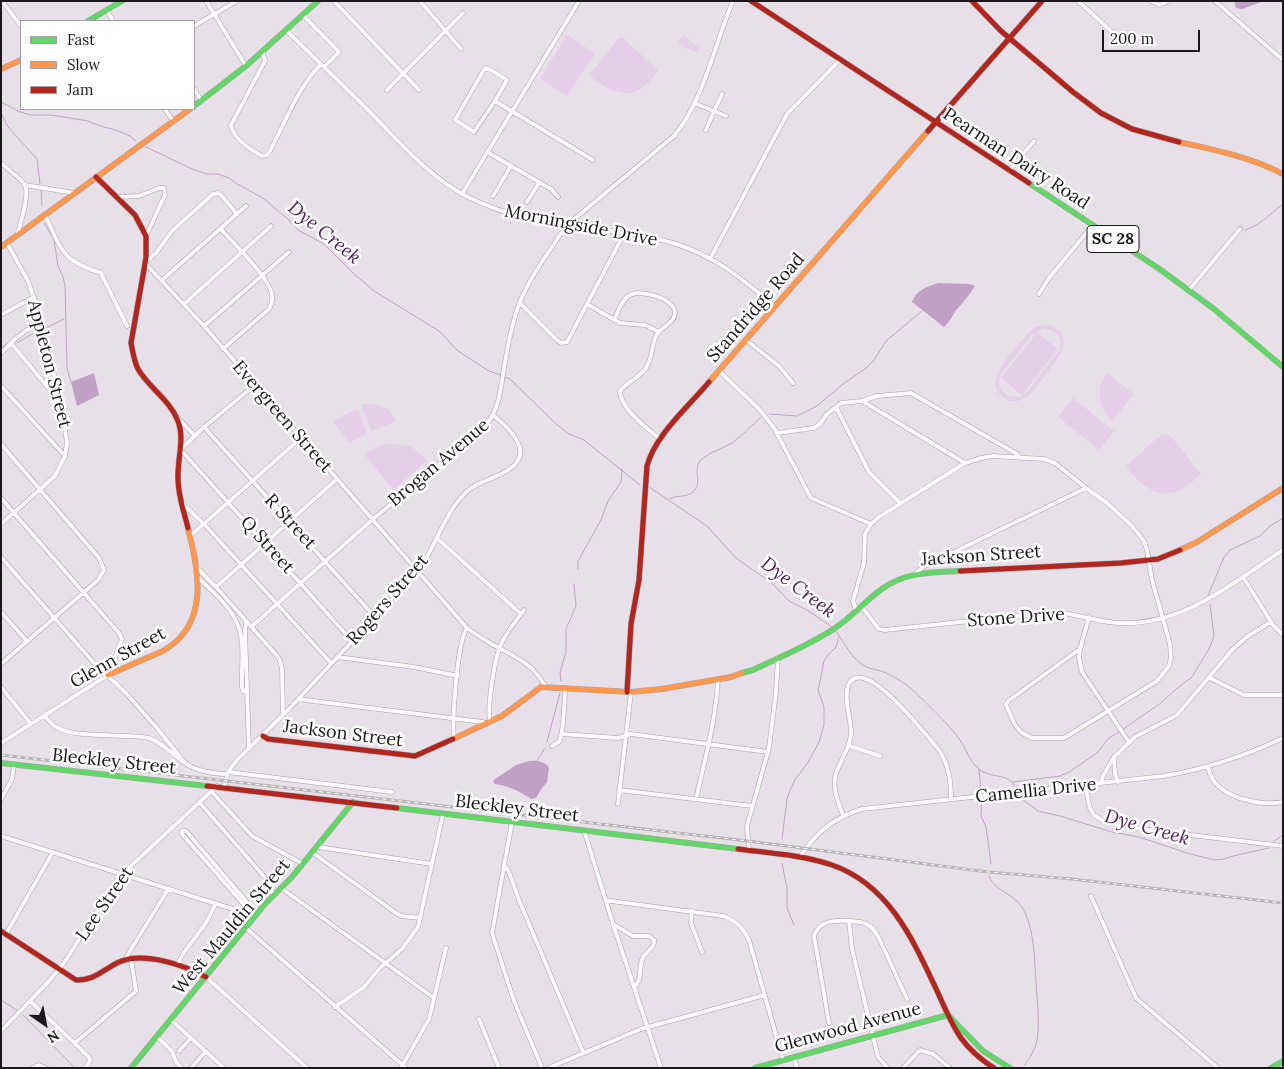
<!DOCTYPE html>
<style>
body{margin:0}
#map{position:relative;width:1284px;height:1069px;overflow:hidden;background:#e8e0e9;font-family:Lora,serif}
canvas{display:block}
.frame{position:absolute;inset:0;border:2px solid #1c171d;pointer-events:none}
.legend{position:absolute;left:20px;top:20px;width:175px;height:90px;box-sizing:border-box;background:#fff;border:1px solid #a4a2a5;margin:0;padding:6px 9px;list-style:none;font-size:15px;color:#1c171d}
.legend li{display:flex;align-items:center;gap:10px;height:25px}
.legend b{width:25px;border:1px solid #a4a2a5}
.north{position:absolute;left:20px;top:999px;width:50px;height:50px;-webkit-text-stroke:4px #fff;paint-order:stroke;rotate:147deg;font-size:14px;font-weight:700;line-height:20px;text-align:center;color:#1c171d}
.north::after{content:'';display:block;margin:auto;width:18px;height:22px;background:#1c171d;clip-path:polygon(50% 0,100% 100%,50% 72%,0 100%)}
.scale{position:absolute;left:1102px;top:30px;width:98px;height:22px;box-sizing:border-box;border:2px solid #1c171d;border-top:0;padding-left:6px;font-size:15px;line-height:18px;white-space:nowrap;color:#1c171d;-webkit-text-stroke:4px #fff;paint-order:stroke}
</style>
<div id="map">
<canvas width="1284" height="1069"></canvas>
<div class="frame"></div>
<ul class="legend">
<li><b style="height:6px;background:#63d668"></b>Fast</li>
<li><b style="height:6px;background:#ff974d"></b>Slow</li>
<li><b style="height:6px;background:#b3261e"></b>Jam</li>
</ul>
<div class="north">N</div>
<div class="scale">200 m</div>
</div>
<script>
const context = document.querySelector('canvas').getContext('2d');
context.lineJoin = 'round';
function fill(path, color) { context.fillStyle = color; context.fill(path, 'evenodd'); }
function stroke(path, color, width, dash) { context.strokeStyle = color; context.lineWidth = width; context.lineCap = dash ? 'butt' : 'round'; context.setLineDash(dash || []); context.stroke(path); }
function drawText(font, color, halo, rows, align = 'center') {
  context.font = font + ' Lora,serif'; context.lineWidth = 5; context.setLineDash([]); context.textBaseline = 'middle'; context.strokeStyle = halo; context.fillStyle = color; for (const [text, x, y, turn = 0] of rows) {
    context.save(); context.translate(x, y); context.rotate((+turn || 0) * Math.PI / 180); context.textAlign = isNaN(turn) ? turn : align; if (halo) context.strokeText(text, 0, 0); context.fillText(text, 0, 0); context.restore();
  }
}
fill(new Path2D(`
 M567,34l28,20 -28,42 -27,-17z
 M684,35l16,14 -3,3 -12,-4 -7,-6z
 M619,38h4l35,32c-20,33 -44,27 -69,5z
 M1048,325c32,11 8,36 -4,52 -6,7 -12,18 -21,22 -6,3 -13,3 -19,-1 -25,-17 14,-52 26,-67l6,-4zM1043,329l9,1 6,5 2,7v7l-34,44 -7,4 -10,-1c-9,-5 -12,-12 -8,-22l32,-40z
 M1037,332l21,17 -36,46 -21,-17z
 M1107,373l25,20 1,2 -21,26c-14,-14 -17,-31 -5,-48z
 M1073,398l41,33 -15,19 -41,-33z
 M372,403l16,6 9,12 -26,11 -10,-27z
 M356,409l3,2 8,23 -18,8 -16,-21z
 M1162,434h5l4,2 30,38c-6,5 -12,11 -19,15 -22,12 -44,-4 -56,-23z
 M390,443l22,4 15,13 -31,28h-4l-28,-34 14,-8z`), '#e5cee8');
fill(new Path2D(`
 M1234,1h30l-22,8 -6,-1z
 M938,283l31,1 6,2c-5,8 -10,14 -16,21 -6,6 -8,14 -15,20l-32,-25c4,-12 15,-15 26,-19z
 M94,373l5,22 -22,11 -6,-24z
 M529,761c7,-1 15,0 20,6l-2,15 -5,6 -6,10 -5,1c-11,-8 -23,-13 -36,-15l-2,-2 2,-3 21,-14z`), '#c1a0c6');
stroke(new Path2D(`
 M1,102l19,10 11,3h20l37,6 12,5 16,4 14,6 6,5
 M1,113l7,14 29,32 3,25
 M146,147l46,22 15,5h11l11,4 8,6 26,14 26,22 9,10 26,14 29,29 21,18 65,40 19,20 31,20 12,4
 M41,190l1,16
 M44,223l10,17 4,26 5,11 2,8 2,83 4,14
 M1245,230c18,-6 23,-15 38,-26
 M46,328l18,-9
 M17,343l22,-13
 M1,348l6,-4
 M505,377l5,2 45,44 14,11 15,6 56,45
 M769,414l28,2 20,-10 26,-22 23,-16 8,-8 12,-19 36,-30
 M649,487l58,39 29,32 37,26 16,17 18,9 25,17
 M669,499c9,-5 21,0 27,-11 5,-9 -4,-20 6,-29 8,-7 20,-10 30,-16 10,-8 20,-17 29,-26
 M578,569v-8l23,-41 7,-19 13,-19 1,-13
 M1208,596l16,-39 6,-7 30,-14 10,-10 13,-8
 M835,630c8,10 14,24 25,33 6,5 13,6 21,8 14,5 27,14 38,25 14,13 30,29 41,44 6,9 10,22 19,29 11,10 28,3 36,17
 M561,681l-1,-9 6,-20v-23l10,-23 -2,-22
 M1123,729l38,-26 15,-14 16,-12 18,-30 4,-11 -4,-32
 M547,742l13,-49
 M537,761l8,-13
 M979,770l2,21
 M1013,782l47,-6 9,-4 28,-19 12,-15 10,-6
 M1022,799l16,12 22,5 52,16 27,5 48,16 27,7 10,-1 9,-3 36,-8
 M982,800l-1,16 5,11 5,37
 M782,839l5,-40 3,-9 5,-10 14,-19 10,-19 5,-17v-18l-6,-17 2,-8 4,-21 4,-6 8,-8 3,-10
 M1274,841l9,-6
 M782,863l5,25v20l7,17
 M989,876c5,15 24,17 33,31 13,23 12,50 14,75 1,20 4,39 1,58 -2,10 -7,17 -12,25
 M1,1000l16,10
 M23,1015l52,53`), '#c1a0c6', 1);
const street = new Path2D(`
 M2,1l19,25
 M206,1l40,65
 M334,1l85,89
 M420,1l41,48
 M1078,1l43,39
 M1151,1l9,4 8,-4
 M1215,1l68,59
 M107,10l6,11
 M303,15l36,37 -15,15
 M194,26l43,-25
 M286,30c26,26 53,51 79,77 32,32 64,71 105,91 64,32 136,26 203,45 40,12 72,37 102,64
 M262,51l3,10 -34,64c2,14 20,25 31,31l5,-1 3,-4c16,-30 27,-62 51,-87
 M194,89l7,11
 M387,90l76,-77
 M722,94l-8,17 12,5
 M495,101l12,-21 -16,-10 -6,-2 -30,52 19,12 21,-31 98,59
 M694,103l20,8 -8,19
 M165,109l8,12
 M487,152l64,37 7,8
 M1,163c7,7 19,14 24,22 5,10 -5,40 -8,51
 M1009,171l25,-30
 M25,185l49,8
 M462,194l117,-193
 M493,196l18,-30
 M118,197l21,-1 20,-8h5l1,7 -19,41
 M527,202l12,-19
 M237,214l-16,-19 -3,-2 -5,1 -41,37 -16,22 -11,10 59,63 263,302c11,8 22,15 34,21 20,11 32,16 44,37
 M45,215c17,35 16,46 56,58l26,53
 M567,225l107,-89c31,-38 40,-91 59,-135
 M221,229c13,15 47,47 51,65 1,6 0,10 -3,15l-46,40
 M710,259l77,-145 53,-54
 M162,280l84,-74
 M1189,290l51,-61
 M1039,294l10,-16 44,-53
 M520,303l36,36 5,4 6,-1 57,-108
 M184,304l87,-78
 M587,304l33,19 25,2 14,7
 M1,315l33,-18
 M614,320c4,-8 8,-21 16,-25 10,-6 45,3 45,18 0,10 -15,14 -19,23 -5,11 -3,21 -10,32 -7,10 -19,14 -26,23 -1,16 28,38 40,48
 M204,326l85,-74
 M746,340l33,26 14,17
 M11,343l48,58
 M1,353l14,-14 25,-19
 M719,371l41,39 14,18 37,70 60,26
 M1,386l64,70
 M862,401l103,62
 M836,407l33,65 31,31
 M178,418l17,18
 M204,427l171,190
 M777,433l37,-5 6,-4 7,-10 14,-11 21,-2 15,-5 34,-3 106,61 2,3
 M1,444l98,114 5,12 -6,10 -97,84
 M181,450l171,191
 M179,451l25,-24 51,-42
 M1086,488l21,15 25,23 12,15 3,9 5,30 18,64 1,14 -2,8 -12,15 -93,57h-32l-10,-5 -7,-8 -9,-20 2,-4 72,-52 9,-32
 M1,498l118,135 3,6 -2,5 -11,30
 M181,502l23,22 127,139
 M1,524l54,-48 10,-20 2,-13 -6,-40 -24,-96 -9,-26 -21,-38
 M190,536l111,-98
 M438,539l83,75
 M1,557l93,106 32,30 30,34 29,36
 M197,568l19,19 63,71 3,10 1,47
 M197,577c15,14 36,31 42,51 6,18 2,41 3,59l1,4 4,1
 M1243,577l30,48 10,10
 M216,587l121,-108
 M861,606l18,23 6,1 170,-18c22,2 43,10 64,11 65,3 113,-40 164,-73
 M856,610l-3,-9 11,-38 1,-29 6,-10 8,-7 86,-54 16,-5 12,-2 51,3 11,4 31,25 -163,79 -8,7
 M1,612l26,29
 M246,622l-1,9 4,118
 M251,627l121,-107 115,-96c14,-18 14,-41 18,-62 3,-17 6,-33 11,-49 9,-30 29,-55 46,-81l3,-7
 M1080,649l-1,8 3,15 47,70
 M337,657l77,10 44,9
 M1210,678l34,17h39
 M1,687l30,37
 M300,698l5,2 178,22 3,2
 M45,716c3,4 6,8 11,11 18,12 70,6 93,11 12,4 20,13 29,20 14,12 31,16 49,16
 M490,722c-3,-15 4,-58 9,-73 5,-14 16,-27 25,-39
 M562,734l56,4 13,-4 137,18
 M454,739c-2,-20 3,-96 13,-111
 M1,743l107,-68
 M552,746c0,0 6,-4 7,-4 4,-5 6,-45 6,-54
 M850,746l30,10
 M1208,767c1,5 3,10 6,14 13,18 48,25 69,21
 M228,772l164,20
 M1118,782l-3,-8 -1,-17 21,-20 42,-22 55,-65 16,-14 23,-14
 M1100,784l4,-10 10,-17
 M1085,786l5,22 4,7 9,6 19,5 35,5 126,15
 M224,787l4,-15 8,-11 53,-52 129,-138c19,-25 27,-63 53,-83 13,-9 46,-15 49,-33 3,-15 -16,-31 -26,-39
 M619,790l133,16
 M212,792l40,44 51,28
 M1,799l11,-20 2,-14
 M696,799c9,-40 20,-79 22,-120
 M200,803l67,77 7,15
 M618,804l13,-112
 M843,815c-4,-11 -10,-24 -8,-37 3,-15 14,-27 16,-43 1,-14 -8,-36 -3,-49 14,-36 80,52 91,64 10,16 12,31 12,49
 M512,822l-20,111 22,68 28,67
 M584,830l29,94 48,144
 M1,836l254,80
 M318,847l114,17
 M749,851l-2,-25 22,-78 7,-56 2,-34
 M313,853l83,60 5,3 19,2
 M800,857c15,-24 34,-40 62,-48l302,-33c42,-7 81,-20 119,-38
 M504,865l5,7 10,28 64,152
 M281,888l153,110
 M1091,896l45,102 82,70
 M607,901h4l112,15c12,4 20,11 26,24l34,120
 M245,906l1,-5 -60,-70h-4v3l63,72 3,7
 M692,911l-1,12 11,29
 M849,921l3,28 26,108 10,11
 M613,924l20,12h16l5,4c1,10 -10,11 -12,20 -3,9 0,21 -8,27
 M246,928l160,140
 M6,934l47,-82
 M126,959l2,-5 41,-66
 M178,963l7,-12 21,-28 10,-20
 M206,977l101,91
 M30,1001l59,56 1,3 -4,8
 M335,1007l29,-20 16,-19 22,-19 16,-22 25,-113
 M479,1019l20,49
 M171,1020l53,48
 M829,1023l-15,-87c5,-16 22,-16 36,-15 5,1 11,0 16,3 6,2 10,9 13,14l28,61
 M1,1031l48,-50 15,-18 55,-86 98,-91
 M157,1037l15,14 4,11 6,6
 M75,1043l61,-52 -5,-32
 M179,1051l12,-13
 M794,1057l3,11
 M33,1068l6,-3 7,3
 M191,1068l15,-17
 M401,1068l28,-49 17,-71
 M548,1068l93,-39 124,-34
 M903,1068l17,-18 13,4 17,14`);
const fast = new Path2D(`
 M88,21l34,-20
 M194,106l52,-40 72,-65
 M1029,183l132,87 53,39 69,58
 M742,673l11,-3c27,-13 57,-25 82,-42 17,-11 31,-28 47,-39 23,-17 51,-17 78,-18
 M1,763l206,23
 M397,808l341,41
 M948,1015l35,36 27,17
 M131,1068l133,-163 28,-28 61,-75
 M755,1068l193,-53
 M1271,1068l12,-7`);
const slow = new Path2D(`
 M1,69l20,-9
 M1179,142c36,8 71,15 104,32
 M1,247l189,-138
 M709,382l219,-251
 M1180,550l17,-8 86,-54
 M108,675l55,-24c47,-27 36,-79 25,-123
 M453,739l49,-23 39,-29 90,5 31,-3 69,-12 11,-4`);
const jam = new Path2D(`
 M751,1l278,182
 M972,1l29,30 72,61 28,21 31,16 47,13
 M928,131l114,-130
 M96,177l39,38 11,21v22l-15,85c2,9 3,18 7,26 11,19 32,31 40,52 7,18 -1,39 0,58 0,17 6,33 10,49
 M960,571l161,-8 37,-4 22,-9
 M627,692l4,-68 8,-44 8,-114c8,-31 42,-60 62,-84
 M263,736l5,3 147,17 38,-17
 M207,786l190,22
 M738,849c31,4 64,6 94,16 58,20 82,77 106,128 16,35 22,53 56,75
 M1,931l75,49c18,1 28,-11 43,-18 24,-11 65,3 87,15`);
stroke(street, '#a7a1a8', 5);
stroke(fast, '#a7a1a8', 6);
stroke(slow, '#a7a1a8', 6);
stroke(jam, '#a7a1a8', 6);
stroke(street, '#fcfafc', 4);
stroke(fast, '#63d668', 5);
stroke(slow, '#ff974d', 5);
stroke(jam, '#b3261e', 5);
const rail = new Path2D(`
 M1,755l747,86 240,31 84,7 211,24`);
stroke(rail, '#b7b5b7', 3);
stroke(rail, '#fff', 1, [4]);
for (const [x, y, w] of [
 [1113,239,52]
]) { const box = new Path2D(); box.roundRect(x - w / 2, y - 13.5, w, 27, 4); context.fillStyle = '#fff'; context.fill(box); stroke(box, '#1c171d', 1); }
drawText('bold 16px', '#1c171d', null, [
 ["SC 28",1113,239]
]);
drawText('18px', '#1c171d', '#fff', [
 ["Pearman Dairy Road",1016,159,33],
 ["Morningside Drive",581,226,11],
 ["Standridge Road",756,308,-49],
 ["Appleton Street",49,364,76],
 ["Evergreen Street",282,417,49],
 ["Brogan Avenue",439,463,-40],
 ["R Street",290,522,48],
 ["Q Street",267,545,48],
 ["Jackson Street",981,556,-4],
 ["Rogers Street",388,600,-49],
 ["Stone Drive",1016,618,-4],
 ["Glenn Street",118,658,-29],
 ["Jackson Street",343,734,7],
 ["Bleckley Street",114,762,6],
 ["Camellia Drive",1036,791,-6],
 ["Bleckley Street",517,809,7],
 ["Lee Street",105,904,-55],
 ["West Mauldin Street",232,927,-50],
 ["Glenwood Avenue",848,1028,-15]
]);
drawText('italic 19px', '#521d5b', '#fff', [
 ["Dye Creek",324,233,39],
 ["Dye Creek",798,588,37],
 ["Dye Creek",1147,828,16]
]);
</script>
